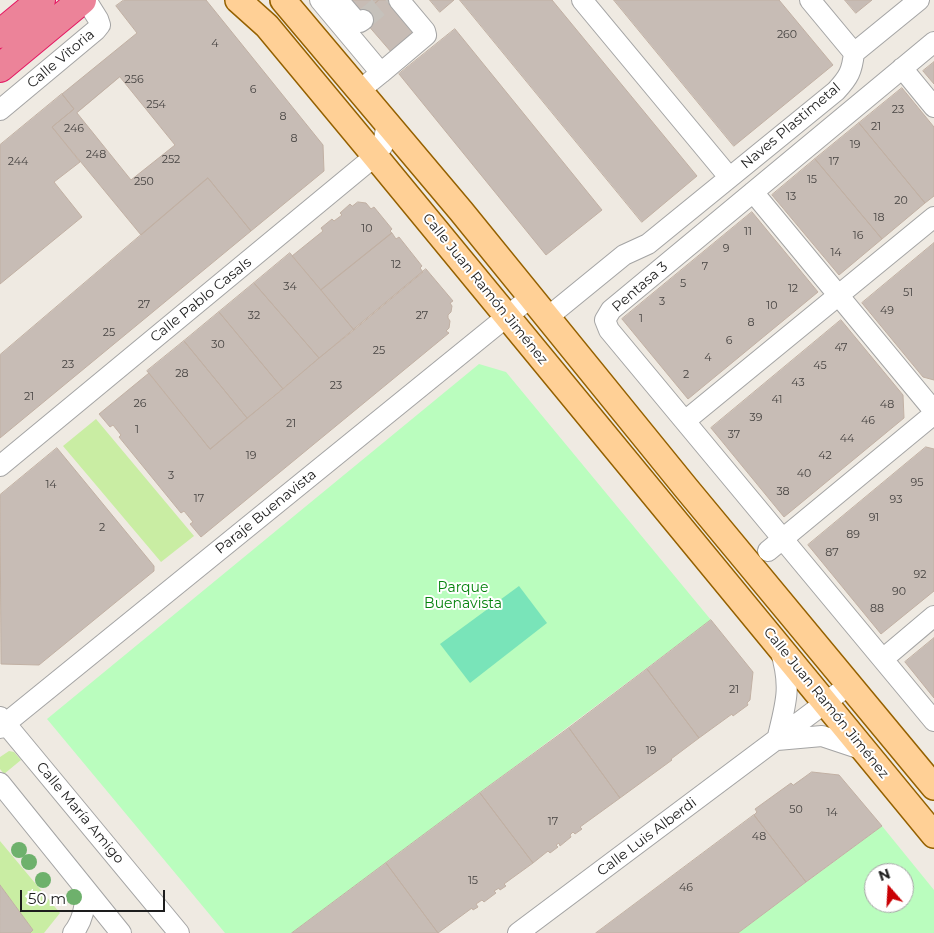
<!DOCTYPE html>
<meta charset="utf-8">
<style>
body{margin:0}
#map{position:relative;width:934px;height:933px;overflow:hidden;background:#efeae2;font-family:Montserrat,sans-serif}
canvas{display:block}
.north{position:absolute;left:864px;top:863px;width:50px;height:50px;box-sizing:border-box;background:#fff;border:1px solid #a5a5a5;border-radius:50%;rotate:341deg;font-size:14px;font-weight:700;line-height:20px;text-align:center;color:#1d1d1d}
.north::after{content:'';display:block;margin:auto;width:18px;height:22px;background:#c90004;clip-path:polygon(50% 0,100% 100%,50% 72%,0 100%)}
.scale{position:absolute;left:20px;top:890px;width:145px;height:22px;box-sizing:border-box;border:2px solid #1d1d1d;border-top:0;padding-left:6px;font-size:15px;line-height:18px;white-space:nowrap;color:#1d1d1d;-webkit-text-stroke:4px #fff;paint-order:stroke}
</style>
<div id="map">
<canvas width="934" height="933"></canvas>
<div class="north">N</div>
<div class="scale">50 m</div>
</div>
<script>
const context = document.querySelector('canvas').getContext('2d');
context.lineJoin = 'round';
function fill(path, color) { context.fillStyle = color; context.fill(path, 'evenodd'); }
function stroke(path, color, width, dash) { context.strokeStyle = color; context.lineWidth = width; context.lineCap = dash ? 'butt' : 'round'; context.setLineDash(dash || []); context.stroke(path); }
function drawText(font, color, halo, rows, align = 'center') {
  context.font = font + ' Montserrat,sans-serif'; context.lineWidth = 4; context.setLineDash([]); context.textBaseline = 'middle'; context.strokeStyle = halo; context.fillStyle = color; for (const [text, x, y, turn = 0] of rows) {
    context.save(); context.translate(x, y); context.rotate((+turn || 0) * Math.PI / 180); context.textAlign = isNaN(turn) ? turn : align; if (halo) context.strokeText(text, 0, 0); context.fillText(text, 0, 0); context.restore();
  }
}
fill(new Path2D(`
 M96,419l98,117 -33,26 -98,-116z
 M9,751l5,1 7,8 -17,14 -4,-5v-12z
 M0,841l60,72 -16,20h-14l3,-3 -33,-45z`), '#c9eda3');
fill(new Path2D(`
 M479,364l27,8 205,248 -419,313h-67l-178,-214z
 M882,826l52,64v43h-196zM874,873h30v30h-30z`), '#bafdbe');
fill(new Path2D(`
 M519,586l28,37 -77,60 -30,-39z`), '#79e4b9');
const building = new Path2D(`
 M124,0h82l117,145 1,26 -73,60 -43,-53 -67,57 -89,-108 22,-18 -12,-15 75,-61 -21,-27zM120,77l55,68 -44,35 -54,-67z
 M347,0h32l-19,16z
 M379,0h11l27,32 -25,21 -32,-37z
 M430,0h24l-14,12z
 M460,0h92l145,176 -55,46z
 M614,0h165l54,65 -99,81z
 M845,0h27l-16,13z
 M455,29l147,181 -56,45 -147,-181z
 M934,62v22l-11,-13z
 M902,88l32,39v69l-9,7 -66,-80z
 M62,94l12,15 -22,18 28,35 -26,20 28,35 -82,67v-139z
 M859,123l66,80 -43,36 -67,-80z
 M815,159l67,80 -43,36 -67,-80z
 M208,178l43,53 -251,207v-83z
 M358,202l8,1 5,6 3,-2 18,22 -2,2 2,2 -71,57 -29,-34 31,-25 -2,-3 11,-9 2,2 8,-6 -2,-2 10,-9 2,2z
 M752,212l66,80 -130,107 -66,-80z
 M392,233l4,6 3,-2 23,29 -2,2 3,4 -69,58 -33,-40z
 M934,243v137l-11,-3 -61,-74z
 M290,253l64,77 -35,28 -65,-75z
 M426,269l27,32 -3,2 2,3 -1,6 -3,3v3l2,3 -1,7 -3,3 3,2 -248,204 -11,-13 3,-2 -9,-11 -3,2 -62,-76 2,-2 -8,-10 -3,2 -11,-13 50,-41 61,76z
 M254,283l65,75 -36,31 -64,-77z
 M219,312l64,77 -36,29 -63,-77z
 M841,320l62,75 1,23 -120,99 -73,-89z
 M184,341l63,77 -37,31 -63,-78z
 M926,447l8,2v142l-53,43 -73,-89z
 M57,448l97,118v5l-115,94 -38,-1 -1,-169z
 M711,620l42,52 -3,28 -3,3 1,2 -15,11 -1,-2 -33,24 -52,-69z
 M934,638v60l-29,-36z
 M647,669l52,69 -28,21 1,1 -52,38 -51,-70z
 M569,728l51,70 -40,29 2,2 -7,5 -2,-2 -3,3 1,2 -11,9 -1,-3 -3,2 2,2 -8,6 -2,-2 -15,12 -53,-70z
 M812,772l27,3 43,51 -76,56 -52,-67 3,-3 -2,-3 36,-26 2,2z
 M480,793l53,70 -29,21 2,2 -6,4 -1,-2 -5,3 2,2 -12,9 -2,-2 -6,4 2,3 -5,3 -1,-2 -34,25 -52,-70z
 M754,815l52,67 -68,51h-142z
 M386,863l52,70h-146z
 M0,885l33,45 -3,3h-30z`);
fill(building, '#c7bcb5');
stroke(building, '#c1b0a3', 1);
stroke(new Path2D(`
 M363,20l24,-20`), '#c5c1bb', 20, [20, 10]);
const minor = new Path2D(`
 M320,0l61,73 -21,17
 M338,0l18,21 4,1 3,-2
 M582,0l147,177
 M934,42l-323,268 -6,10 4,10 325,391
 M854,53l65,-53
 M902,68l32,39
 M381,73l45,-38 -1,-4 -26,-31
 M0,110l96,-80 4,-5 -2,-6 -12,-19
 M753,192l181,219
 M548,317l76,-62 24,-11 188,-153c13,-14 16,-20 18,-38l-44,-53
 M685,421l249,-204
 M0,466l375,-310 8,-11 4,-22
 M768,551l166,-137
 M883,659l51,-43
 M0,717l179,216
 M0,728l531,-431
 M777,740c9,-37 15,-53 3,-91
 M777,740l45,-4 42,14
 M0,783l121,150
 M73,933c10,-12 12,-27 13,-42
 M518,933l331,-248`);
const major = new Path2D(`
 M238,0l29,26 108,130 559,679
 M283,0l178,211 225,277 248,299`);
const highway = new Path2D(`
 M0,34l41,-34
 M0,68l82,-68`);
stroke(minor, '#a4a4a4', 22);
stroke(major, '#956100', 28);
stroke(highway, '#e41762', 30);
stroke(minor, '#fff', 20);
stroke(major, '#ffd096', 25);
stroke(highway, '#ec8399', 28);
context.fillStyle = '#6eb16c';
for (const [x, y] of [
 [19,850],
 [29,862],
 [43,880],
 [74,897]
]) { context.beginPath(); context.arc(x, y, 8, 0, 2 * Math.PI); context.fill(); }
drawText('11px', '#484543', null, [
 ["260",787,35],
 ["4",215,44],
 ["256",134,80],
 ["6",253,90],
 ["254",156,105],
 ["23",898,110],
 ["8",283,117],
 ["21",876,127],
 ["246",74,129],
 ["8",294,139],
 ["19",855,145],
 ["248",96,155],
 ["252",171,160],
 ["244",18,162],
 ["17",834,162],
 ["15",812,180],
 ["250",144,182],
 ["13",791,197],
 ["20",901,201],
 ["18",879,218],
 ["10",367,229],
 ["11",748,232],
 ["16",858,236],
 ["9",726,249],
 ["14",836,253],
 ["12",396,265],
 ["7",705,267],
 ["5",683,284],
 ["34",290,287],
 ["12",793,289],
 ["51",908,293],
 ["3",662,302],
 ["27",144,305],
 ["10",772,306],
 ["49",887,311],
 ["32",254,316],
 ["27",422,316],
 ["1",641,319],
 ["8",751,323],
 ["25",109,333],
 ["6",729,341],
 ["30",218,345],
 ["47",841,348],
 ["25",379,351],
 ["4",708,358],
 ["23",68,365],
 ["45",820,366],
 ["28",182,374],
 ["2",686,375],
 ["43",798,383],
 ["23",336,386],
 ["21",29,397],
 ["41",777,400],
 ["26",140,404],
 ["48",887,405],
 ["39",756,418],
 ["46",868,421],
 ["21",291,424],
 ["1",137,430],
 ["37",734,435],
 ["44",847,439],
 ["19",251,456],
 ["42",825,456],
 ["40",804,474],
 ["3",171,476],
 ["95",917,483],
 ["14",51,485],
 ["38",783,492],
 ["17",199,499],
 ["93",896,500],
 ["91",874,518],
 ["2",102,528],
 ["89",853,535],
 ["87",832,553],
 ["92",920,575],
 ["90",899,592],
 ["88",877,609],
 ["21",734,690],
 ["19",651,751],
 ["50",796,810],
 ["14",832,813],
 ["17",553,822],
 ["48",759,837],
 ["15",473,881],
 ["46",686,888]
]);
drawText('14px', '#1d1d1d', '#fff', [
 ["Calle Vitoria",61,59,-40],
 ["Naves Plastimetal",791,126,-40],
 ["Pentasa 3",640,287,-41],
 ["Calle Juan Ramón Jiménez",485,289,51],
 ["Calle Pablo Casals",201,300,-39],
 ["Paraje Buenavista",266,512,-39],
 ["Calle Juan Ramón Jiménez",826,703,51],
 ["Calle María Amigo",80,813,50],
 ["Calle Luis Alberdi",647,837,-37]
]);
drawText('14px', '#04820c', '#fff', [
 ["Parque",463,588],
 ["Buenavista",463,604]
]);
</script>
